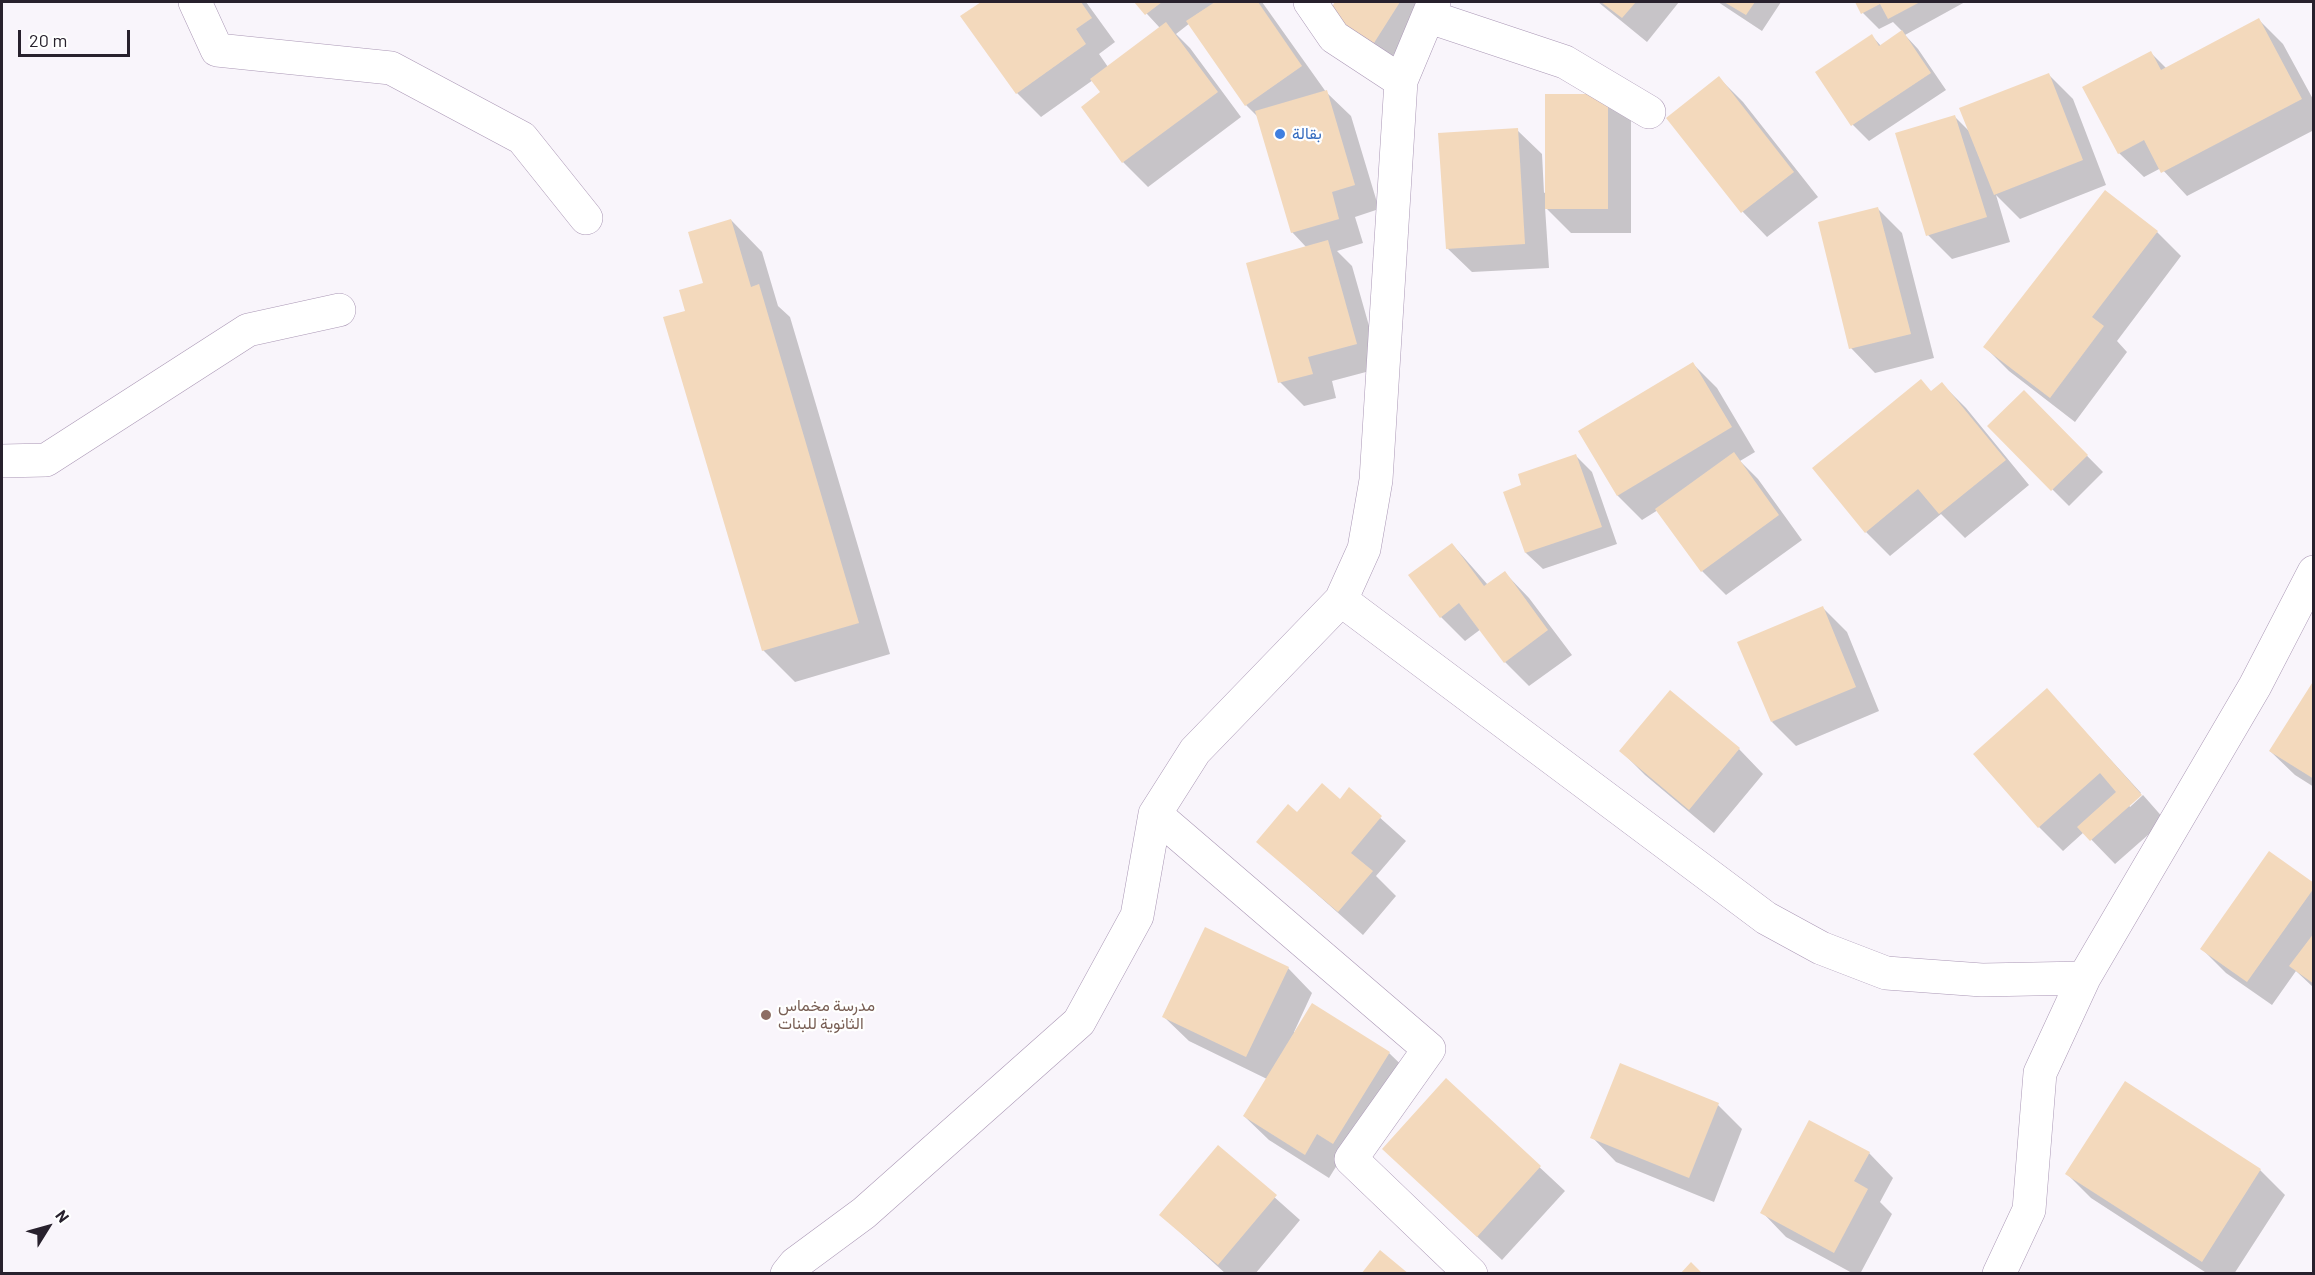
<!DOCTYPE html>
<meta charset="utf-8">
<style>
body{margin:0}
#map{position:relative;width:2315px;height:1275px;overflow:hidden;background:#f9f5fb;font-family:Barlow,sans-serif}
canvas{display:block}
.frame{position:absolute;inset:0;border:3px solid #28212d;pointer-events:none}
.north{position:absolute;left:18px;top:1197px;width:60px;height:60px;-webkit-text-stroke:4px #fff;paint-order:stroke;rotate:53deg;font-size:16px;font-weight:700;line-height:24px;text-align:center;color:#28212d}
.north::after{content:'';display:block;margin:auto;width:21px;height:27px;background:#28212d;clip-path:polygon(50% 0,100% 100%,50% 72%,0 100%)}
.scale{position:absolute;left:18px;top:30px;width:112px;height:27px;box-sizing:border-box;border:3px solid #28212d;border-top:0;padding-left:8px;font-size:18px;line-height:21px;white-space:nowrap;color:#28212d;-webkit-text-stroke:4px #fff;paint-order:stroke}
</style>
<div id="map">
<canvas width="2315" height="1275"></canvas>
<div class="frame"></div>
<div class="north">N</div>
<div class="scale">20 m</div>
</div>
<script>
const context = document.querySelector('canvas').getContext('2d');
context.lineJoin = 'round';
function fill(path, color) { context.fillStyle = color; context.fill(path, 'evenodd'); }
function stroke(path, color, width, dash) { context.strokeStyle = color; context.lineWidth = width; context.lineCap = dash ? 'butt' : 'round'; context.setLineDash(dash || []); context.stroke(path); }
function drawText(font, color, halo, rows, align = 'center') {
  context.font = font + ' Barlow,Vazirmatn,sans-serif'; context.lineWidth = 4.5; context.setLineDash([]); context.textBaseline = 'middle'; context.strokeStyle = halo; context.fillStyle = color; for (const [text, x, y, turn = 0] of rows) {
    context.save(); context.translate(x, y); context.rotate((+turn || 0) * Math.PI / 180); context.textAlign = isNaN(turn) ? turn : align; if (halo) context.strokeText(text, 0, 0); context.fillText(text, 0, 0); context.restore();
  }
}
fill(new Path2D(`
 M983,2h103l29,40 -16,12 9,13 52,-39 -24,-26h126l64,90 25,24 28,93 -24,8 8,26 -26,8 15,15 29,102 -49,13 4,17 -32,8 -24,-24 27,-134 -15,-16 -34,-115 -12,-12 -56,-82 -14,11 14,14 51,69 -93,70 -25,-25 -40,-55 19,-14 -9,-13 -52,37 -24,-24 -55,-76z
 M1336,2h90l-35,57 -62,-46z
 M1598,2h81l-32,40z
 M1718,2h63l-19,29z
 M1857,2h108l-60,33 13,14 28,41 -77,51 -16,-16 -36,-53 55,-36 9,10 22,-14 -10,-10 -14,7 -16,-16z
 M2259,20l24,24 31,57v29l-127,66 -26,-28 -17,9 -25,-24 31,-101 17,17z
 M2049,75l24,24 33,86 -86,34 -24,-24 14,47 -58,17 -24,-24 27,-118 16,16z
 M1719,78l24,24 75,95 -51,40 -24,-25 -75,-94z
 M1607,96l24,24v113h-60l-26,-26 4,61 -77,4 -25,-24 70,-118 25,24 2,39 2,-1z
 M1878,209l24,24 32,125 -59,15 -24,-25z
 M731,220l31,32 16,54 12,11 100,337 -95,28 -32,-32 -76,-338 18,-28z
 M2157,232l24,24 -64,85 10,11 -52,70 -66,-51 -24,-24z
 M1693,364l24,24 38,64 -15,9 18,18 44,61 -76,55 -24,-24 -44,-61 -16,10 -24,-24 -38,-64z
 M1942,384l24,24 63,77 -64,53 -24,-24 -51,42 -24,-24 66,-140z
 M2024,392l79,80 -34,34 -80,-80z
 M1576,456l16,16 25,72 -74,25 -17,-16 -21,-60 18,-7z
 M1452,544l36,41 17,-12 24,25 43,57 -43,31 -24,-24 -24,-33 -16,12 -24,-24z
 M1823,608l24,24 32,79 -83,35 -24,-24z
 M2314,683v104l-19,-12 -25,-24z
 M2047,690l94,103 -13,11 2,3 13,-12 22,25 -50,44 -31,-32 -21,19 -24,-24z
 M1739,749l24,25 -49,59 -69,-58 -24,-24z
 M1349,790l57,51 -30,35 20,20 -33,39 -105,-93 39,-28 43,-13z
 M2314,885v103l-18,-17 -24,34 -46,-32 -24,-24z
 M1288,968l24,25 -18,39 95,21 25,24 -72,80 -13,21 -60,-38 -25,-24 23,-37 -78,-38 -25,-24z
 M1446,1080l119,111 -63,69 -118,-111z
 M2125,1083l135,87 25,25 -51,79h-26l-117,-76 -24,-24z
 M1718,1105l24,24 -28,73 -98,-40 -24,-25z
 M1218,1147l82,73 -45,54h-29l-65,-59z
 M1869,1153l24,25 -13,24 12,12 -32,60h-6l-68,-37 -24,-25z`), '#0003');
fill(new Path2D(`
 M981,2h100l11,16 -16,11 10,15 -70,50 -56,-78z
 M1134,2h28l-17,13z
 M1215,2h43l44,64 -57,40 -59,-85z
 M1335,2h65l-26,41 -47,-29z
 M1601,2h35l-14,16z
 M1724,2h31l-9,13z
 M1855,2h65l-32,17 -8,-15 -19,10z
 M2259,18l43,81 -141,74 -17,-33 -26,14 -36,-67 69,-36 10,19z
 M1166,22l52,70 -96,71 -41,-56 19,-15 -10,-13z
 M1902,30l29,43 -80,53 -36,-54 57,-38 7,12z
 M2049,73l34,87 -89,35 -35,-87z
 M1719,76l75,96 -53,41 -75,-95z
 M1327,90l28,95 -23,7 7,27 -48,14 -36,-122z
 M1545,94h63v115h-63z
 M1955,115l32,102 -61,19 -31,-103z
 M1518,128l7,116 -79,5 -8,-116z
 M2105,190l53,41 -66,86 12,9 -54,72 -67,-51z
 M1878,207l33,127 -62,15 -31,-127z
 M731,219l20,68 8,-3 100,339 -97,28 -99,-334 22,-6 -6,-21 24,-7 -15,-51z
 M1328,240l29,104 -49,13 5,17 -35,9 -32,-120z
 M1693,362l39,65 -115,69 -39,-65z
 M1921,379l10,12 11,-9 64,78 -67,54 -21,-25 -53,44 -53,-65z
 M2024,390l64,65 -37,36 -64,-65z
 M1734,452l45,63 -78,57 -46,-63z
 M1576,454l26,73 -77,26 -22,-61 18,-7 -3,-11z
 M1452,543l32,43 21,-15 43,59 -44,33 -45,-60 -19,15 -32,-43z
 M1823,606l33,81 -85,35 -34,-80z
 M2314,680v99l-45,-28z
 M2047,688l95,107 -52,46 -13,-14 39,-35 -16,-19 -62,55 -65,-74z
 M1670,690l70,58 -51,62 -70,-59z
 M1322,783l18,16 9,-12 33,29 -31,37 22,18 -35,41 -82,-70 32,-38 9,8z
 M2269,851l45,32v5l-67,94 -47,-33z
 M1205,927l84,40 -43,90 -84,-40z
 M2314,933v51l-25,-18z
 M1312,1003l78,49 -57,92 -16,-10 -12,21 -62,-39z
 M1620,1063l99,40 -30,75 -99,-40z
 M1446,1078l95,88 -64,71 -95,-88z
 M2125,1081l136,88 -59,93 -137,-88z
 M1809,1120l61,32 -16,29 14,8 -34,64 -74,-40z
 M1218,1145l59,50 -59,70 -59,-50z
 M1380,1250l29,24h-48z
 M1691,1262l12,12h-23z`), '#f3d9bc');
const minor = new Path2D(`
 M195,2l22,48 174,18 131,70 64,80
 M1310,2l24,35 67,44
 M1430,17l135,45 84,50
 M2,461l44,-1 202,-130 91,-20
 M1341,600l425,318 55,30 65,25 96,7 102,-2
 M1155,814l274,235 -78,110 120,115
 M787,1274l8,-10 69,-51 215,-191 58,-106 18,-102 40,-63 146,-151 23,-51 12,-69 25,-399 33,-79
 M1999,1274l30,-64 11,-137 44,-95 171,-292 59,-114`);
stroke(minor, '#aa97b5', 34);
stroke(minor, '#fff', 33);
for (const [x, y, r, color] of [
 [1280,134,6,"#3f7fe0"],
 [766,1015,6,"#8d6e63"]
]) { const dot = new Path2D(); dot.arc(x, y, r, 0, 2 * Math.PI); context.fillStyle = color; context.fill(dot); stroke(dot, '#fff', 2); }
drawText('16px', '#366cbe', '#fff', [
 ["بقالة",1292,134]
], 'left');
drawText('16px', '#785e54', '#fff', [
 ["مدرسة مخماس",778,1006],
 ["الثانوية للبنات",778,1024]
], 'left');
</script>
